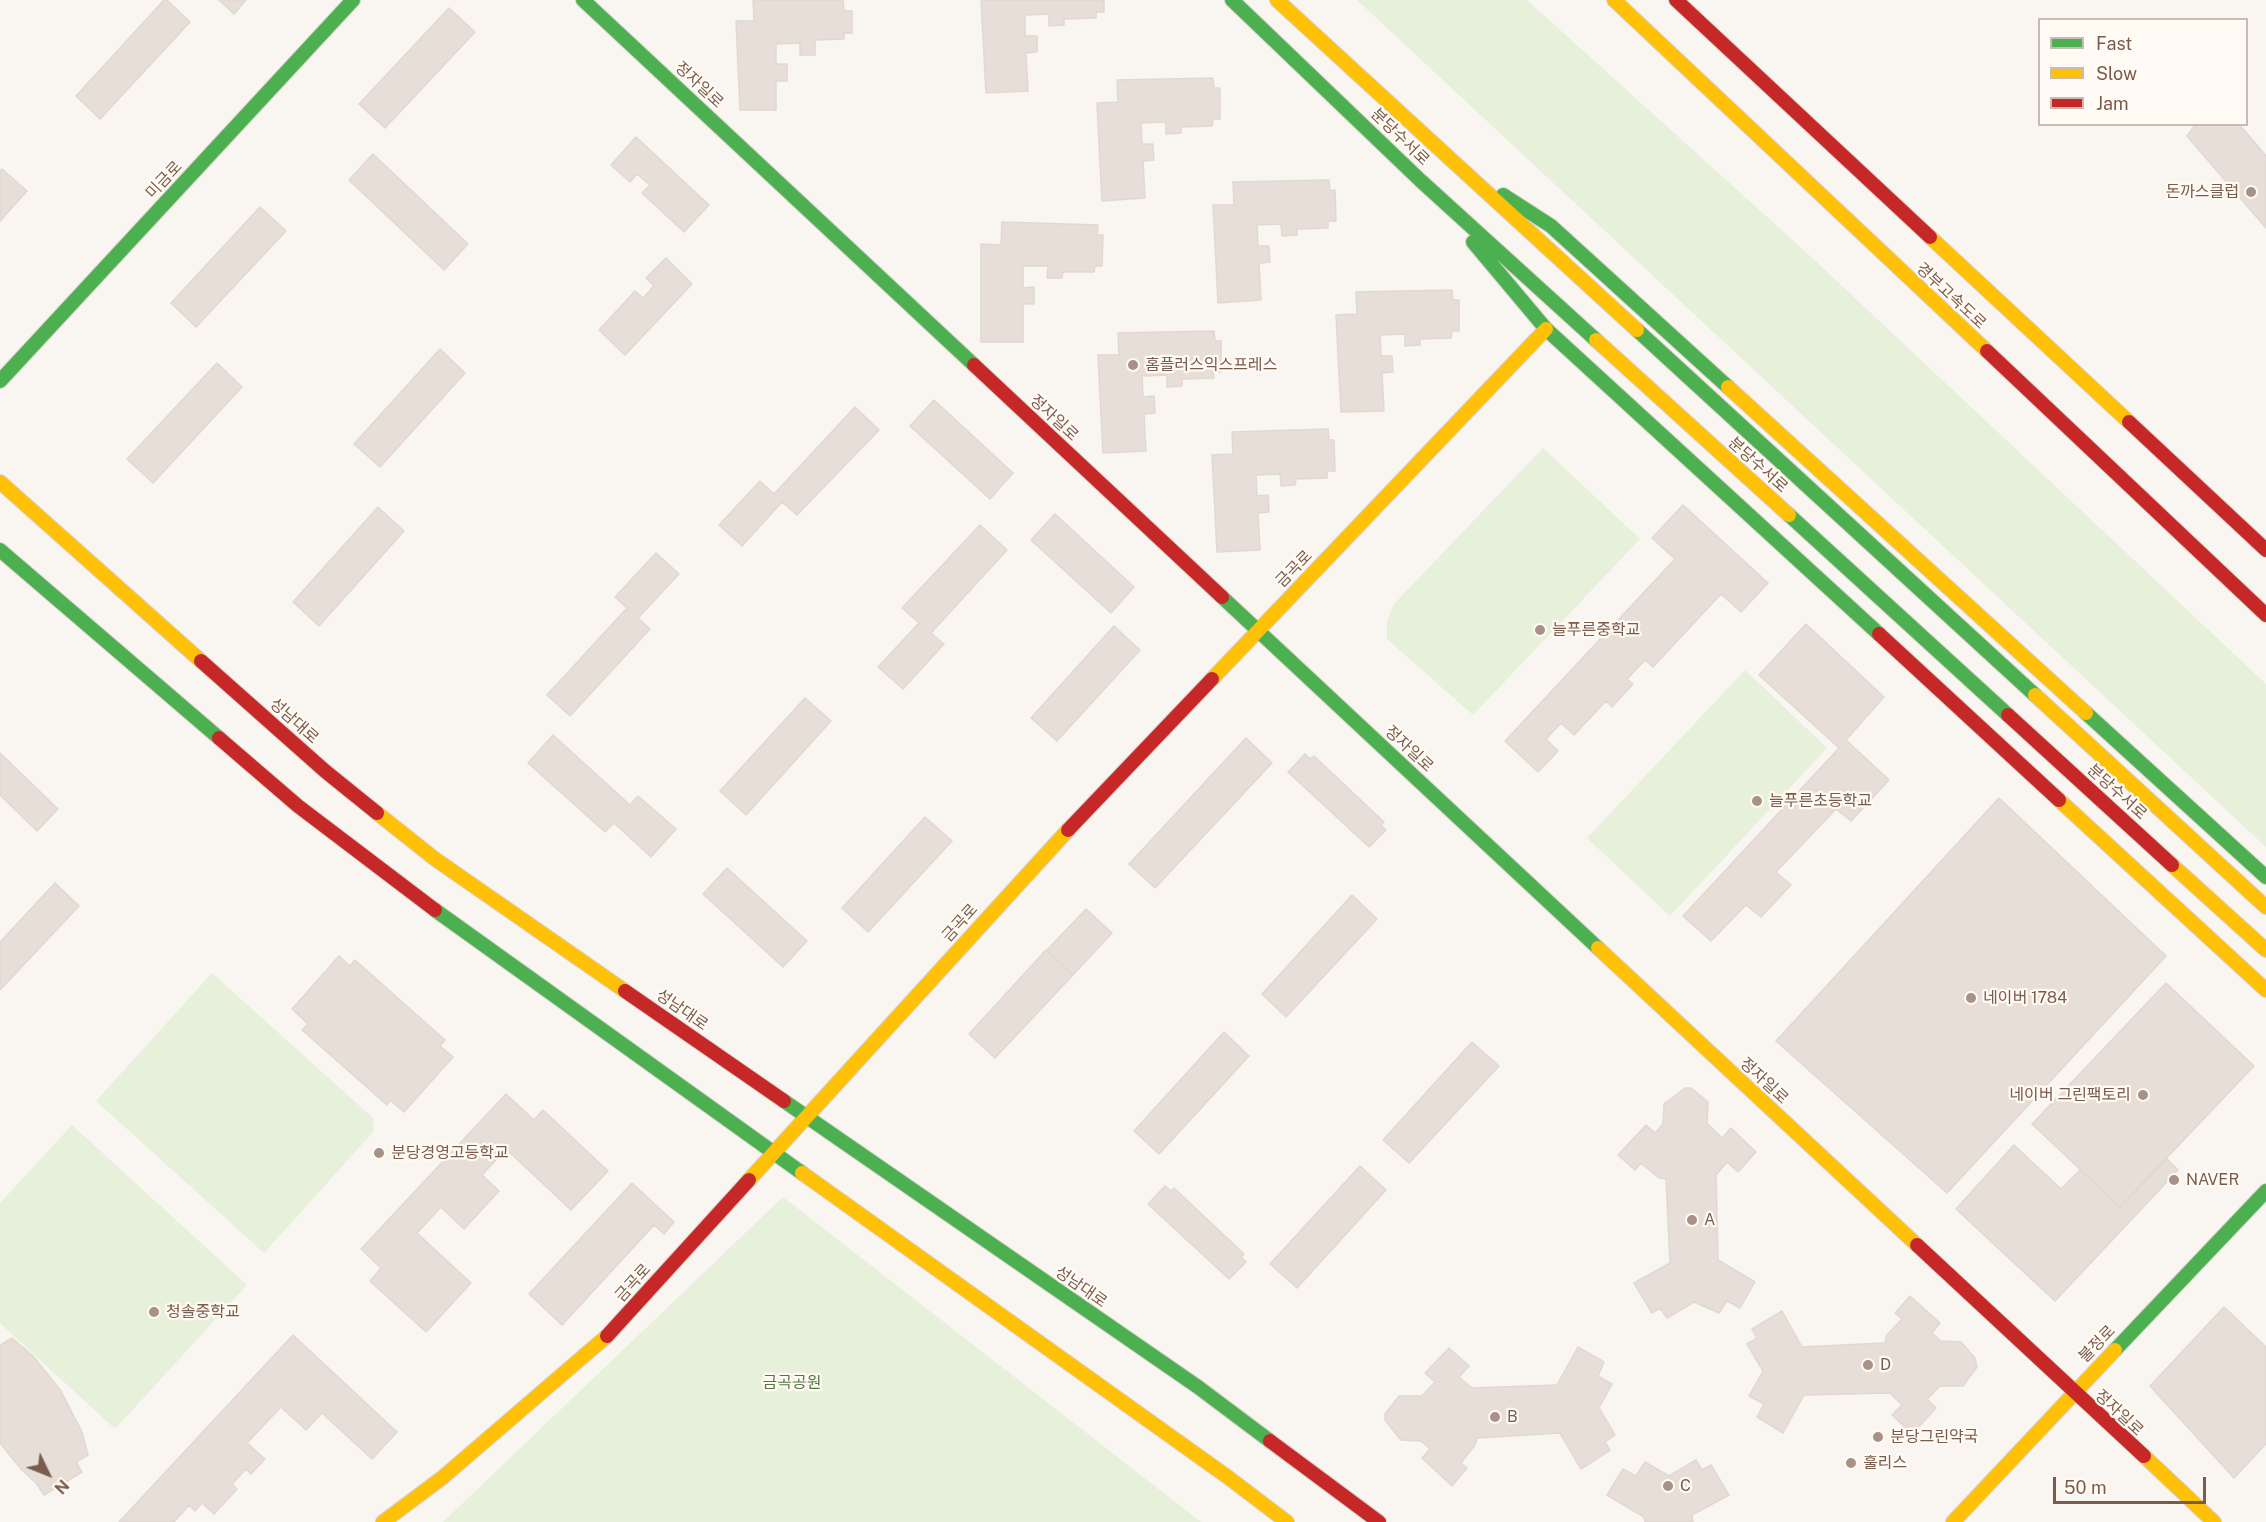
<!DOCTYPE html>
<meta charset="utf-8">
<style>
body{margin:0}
#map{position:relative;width:2266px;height:1522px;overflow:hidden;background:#f9f5f0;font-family:"Public Sans",sans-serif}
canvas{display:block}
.legend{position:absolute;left:2038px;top:18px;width:210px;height:108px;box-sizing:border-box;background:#fffaf3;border:2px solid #cabbb1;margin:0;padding:8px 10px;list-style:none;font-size:18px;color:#7a5c4d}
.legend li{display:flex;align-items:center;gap:12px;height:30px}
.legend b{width:30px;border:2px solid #cabbb1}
.north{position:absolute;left:18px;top:1444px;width:60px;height:60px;-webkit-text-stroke:4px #fffaf3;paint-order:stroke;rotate:133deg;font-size:16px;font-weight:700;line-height:24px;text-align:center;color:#7a5c4d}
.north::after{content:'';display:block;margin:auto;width:21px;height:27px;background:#7a5c4d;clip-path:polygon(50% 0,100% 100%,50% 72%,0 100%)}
.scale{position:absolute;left:2053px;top:1477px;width:153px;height:27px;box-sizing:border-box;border:3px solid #7a5c4d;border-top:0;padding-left:8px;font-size:18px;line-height:21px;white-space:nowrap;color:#7a5c4d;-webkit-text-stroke:4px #fffaf3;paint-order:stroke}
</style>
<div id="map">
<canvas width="2266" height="1522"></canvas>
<ul class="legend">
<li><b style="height:8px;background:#4caf50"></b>Fast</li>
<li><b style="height:8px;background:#ffc107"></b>Slow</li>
<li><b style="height:8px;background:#c62828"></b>Jam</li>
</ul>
<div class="north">N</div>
<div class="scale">50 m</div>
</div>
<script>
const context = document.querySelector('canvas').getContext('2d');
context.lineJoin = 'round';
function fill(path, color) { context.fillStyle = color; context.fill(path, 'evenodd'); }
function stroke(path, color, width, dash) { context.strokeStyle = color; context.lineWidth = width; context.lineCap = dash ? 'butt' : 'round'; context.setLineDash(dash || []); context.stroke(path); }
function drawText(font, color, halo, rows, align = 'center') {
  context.font = font + ' "Public Sans","Noto Sans KR",sans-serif'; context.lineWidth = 4.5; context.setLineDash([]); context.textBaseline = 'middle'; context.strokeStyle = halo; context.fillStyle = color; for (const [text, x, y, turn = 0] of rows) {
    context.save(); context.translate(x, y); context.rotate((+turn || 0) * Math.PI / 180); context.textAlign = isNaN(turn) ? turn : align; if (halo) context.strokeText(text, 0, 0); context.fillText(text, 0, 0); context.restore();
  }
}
fill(new Path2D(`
 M1357,0h170l281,254 458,430v163z
 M1543,448l97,91 -167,176 -86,-76v-18l7,-17z
 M1745,670l82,78 -157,168 -83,-78z
 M212,973l161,145 1,13 -110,122 -168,-152z
 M72,1125l175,160 -132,144 -115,-106v-120z
 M783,1197l418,325h-758z`), '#e7f0db');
const building = new Path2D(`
 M164,0h3l23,22 -90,97 -24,-23z
 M219,0h27l-12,14z
 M753,0h90l1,11h8v22h-8v6l-29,1v15h-15v-12l-24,1v20h11v17h-11v29h-36l-4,-89h18z
 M981,0h123v12h-8v6l-32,1v6l-15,1v-12l-24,1v21h12v16l-11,1 2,38 -42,2z
 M449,8l26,24 -90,96 -26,-24z
 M1213,78l1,10h6v31h-7l-1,7 -31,1v6l-15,1v-12l-25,1 1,21h11l1,16 -11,1 2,37 -43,3 -5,-98 21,-1 -1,-22z
 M2196,124h43l27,32v72l-79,-92z
 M636,137l73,68 -25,27 -42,-39 8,-8 -13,-11 -7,8 -19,-17z
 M373,154l95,90 -24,26 -95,-90z
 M2,169l25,22 -27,30v-50z
 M1329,180l1,11 5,-1 1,31h-8v7l-31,1v6l-15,1 -1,-12 -24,1 1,21h11l1,16 -11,1 2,37 -43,3 -5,-98h21l-1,-23z
 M260,207l26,24 -90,96 -25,-24z
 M1002,222l96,3 -1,10h6l-1,31h-7l-1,6h-31l-1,6h-15l1,-12h-25v22l11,-1v17h-11v38h-42v-98l20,1z
 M666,258l26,26 -67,71 -26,-25 36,-39 8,7 11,-12 -8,-8z
 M1452,290l1,10h6v31h-7l-1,7 -31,1v6l-15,1v-12l-25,1 1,21h11l1,16 -11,1 2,38 -43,1 -5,-97 21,-1 -1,-22z
 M1214,331l1,10h6v31h-8l1,6 -32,1v7l-15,1v-12l-25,1 1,21 11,-1 1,17 -11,1 2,37 -43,2 -5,-98h21l-1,-22z
 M440,349l25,24 -85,94 -26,-23z
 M217,363l25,24 -89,96 -26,-24z
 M934,400l79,73 -23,26 -80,-73z
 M855,407l24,23 -82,85 -15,-13 -40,44 -23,-21 41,-44 14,13z
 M1328,429l1,11h5l1,31h-8v7l-31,1 -1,6 -14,1 -1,-12 -24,1 1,21 11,-1 1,17 -11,1 2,37 -43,2 -5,-97 21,-1 -1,-22z
 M1683,505l85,78 -27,29 -20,-18 -68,73 -8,-7 -18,19 6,5 -21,23 -6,-6 -32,34 -13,-12 -15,16 12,12 -20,21 -33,-31 170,-182 -23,-21z
 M378,507l26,24 -85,95 -26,-24z
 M1055,514l79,73 -23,26 -80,-73z
 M980,525l27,25 -76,83 13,11 -41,45 -25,-22 41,-44 -17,-15z
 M656,553l23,21 -41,44 12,11 -80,87 -23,-21 80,-87 -12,-11z
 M1806,624l78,73 -38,43 43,40 -38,41 -15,-12 -60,63 15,13 -30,32 -15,-12 -35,36 -28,-25 156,-168 -80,-73z
 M1114,626l26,24 -83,91 -26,-23z
 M805,698l26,23 -85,94 -26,-24z
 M553,735l77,70 8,-9 38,33 -25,28 -37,-34 -9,9 -77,-69z
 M1246,738l26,25 -117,125 -26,-24z
 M0,753l58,56 -21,22 -37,-36z
 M1305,754l5,5 4,-3 70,66 -3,3 5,5 -17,17 -81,-75z
 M1999,798l167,158 -219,237 -171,-152z
 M925,817l27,24 -84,91 -26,-24z
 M727,868l80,73 -24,26 -80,-73z
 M55,883l24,23 -79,84v-48z
 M1352,895l25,24 -91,98 -24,-23z
 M1086,909l26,24 -39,42 -26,-25z
 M1046,950l27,25 -78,83 -26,-24z
 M339,956l11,10 5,-6 90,80 -5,6 13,11 -49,55 -14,-12 -3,5 -85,-75 6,-6 -16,-15z
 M2166,983l88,83 -134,141 -88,-83z
 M1224,1032l25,24 -90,98 -25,-23z
 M1472,1042l27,24 -90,97 -26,-23z
 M1685,1088h6l17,14 -1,21 15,15 9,-10 25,24 -18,20 -11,-10 -11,13 2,85 37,22 -15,26 -13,-7 -8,12 -25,-11 -27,16 -7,-10 -8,5 -18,-30 36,-20 -4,-84 -7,-1 -18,-15 -6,7 -17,-15 28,-30 9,8 8,-9 1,-20z
 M506,1094l28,26 9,-10 65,61 -37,39 -65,-61 -24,26 17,16 -35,38 -23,-22 -24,26 54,50 -45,49 -56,-51 11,-13 -20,-19z
 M2014,1145l47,44 19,-19 40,37 47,-48 11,11 -123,131 -99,-92z
 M1360,1166l26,24 -89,98 -27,-24z
 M632,1183l42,39 -10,12 -10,-9 -92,100 -33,-31z
 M1165,1186l6,5 3,-3 70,66 -3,3 5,5 -17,17 -81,-75z
 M1910,1296l30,27 -8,10 9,8 20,1 14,16 2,9 -14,19h-23l-13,13 9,9 -24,26 -20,-19 10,-10 -12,-12 -86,2 -21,38 -26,-16 7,-13 -15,-8 14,-25 -16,-27 10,-6 -5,-9 30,-18 20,36 83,-4 1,-7 16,-17 -7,-6z
 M2224,1307l42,40v97l-32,34 -84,-92z
 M293,1335l104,97 -25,27 -50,-46 -16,17 -25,-23 -34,36 18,16 -14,15 -5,-5 -14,15 5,5 -23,25 -12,-11 -7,8 -6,-6 -15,17h-55z
 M12,1338l21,18 28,35 21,41 6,23 -12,7 6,10 -38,23 -8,-12 -14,-13 -22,-27v-98z
 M1578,1347l26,15 -6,14 14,8 -13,24 16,27 -10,7 5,8 -29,19 -21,-36 -83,5 -2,7 -14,18 6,5 -15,18 -30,-28 8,-9 -9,-8 -20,-1 -16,-20v-6l14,-18h23l13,-14 -10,-9 24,-25 20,18 -10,11 13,11 85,-3z
 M1696,1460l6,10 9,-5 18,30 -37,20 1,7h-48l-1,-5 -37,-22 16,-26 13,7 9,-14 24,14z`);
fill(building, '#e6ded7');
stroke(building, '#e2d8d2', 1.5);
const fast = new Path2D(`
 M583,0l391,365
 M1232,0l189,181 175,159
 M1503,195l48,31 177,161
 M1473,242l73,87 333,305
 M1637,330l398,365
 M0,381l353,-381
 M1789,515l219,200
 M0,550l219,188
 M1222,597l376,351
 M2086,713l180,164
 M435,910l367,263
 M784,1101l414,286 72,54
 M2115,1350l151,-159`);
const slow = new Path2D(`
 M1277,0l360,330
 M1614,0l373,351
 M1930,237l199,185
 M1596,340l193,175
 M1728,387l358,326
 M0,482l201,179
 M1212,679l334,-350
 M2035,695l231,212
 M2059,800l207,190
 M377,813l58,46 190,132
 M2172,865l94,85
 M1598,948l319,297
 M802,1173l427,305 58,44
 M749,1180l319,-350
 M2144,1456l70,66
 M383,1522l59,-44 165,-142
 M1953,1522l162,-172`);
const jam = new Path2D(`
 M1676,0l254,237
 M1987,351l279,264
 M974,365l248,232
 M2129,422l137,128
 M1879,634l180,166
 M201,661l124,110 52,42
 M2008,715l164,150
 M219,738l79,68 137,104
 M1068,830l144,-151
 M625,991l159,110
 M1917,1245l227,211
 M607,1336l142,-156
 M1270,1441l109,81`);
stroke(fast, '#d9d2cb', 16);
stroke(slow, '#d9d2cb', 16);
stroke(jam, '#d9d2cb', 16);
stroke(fast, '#4caf50', 14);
stroke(slow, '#ffc107', 14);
stroke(jam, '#c62828', 14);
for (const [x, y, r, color] of [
 [2251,192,6,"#a69286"],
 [1133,365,6,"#a69286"],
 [1540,630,6,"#a69286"],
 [1757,801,6,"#a69286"],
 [1971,998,6,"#a69286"],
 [2143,1095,6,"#a69286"],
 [379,1153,6,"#a69286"],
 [2174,1180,6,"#a69286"],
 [1692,1220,6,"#a69286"],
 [154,1312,6,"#a69286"],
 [1868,1365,6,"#a69286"],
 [1495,1417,6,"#a69286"],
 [1878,1437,6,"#a69286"],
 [1851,1463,6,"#a69286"],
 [1668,1486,6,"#a69286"]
]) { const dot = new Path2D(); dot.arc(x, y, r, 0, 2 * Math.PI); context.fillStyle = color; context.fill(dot); stroke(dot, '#fffaf3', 2); }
drawText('16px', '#7a5c4d', '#fffaf3', [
 ["정자일로",699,85,43],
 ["분당수서로",1400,137,44],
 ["미금로",164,180,-47],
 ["경부고속도로",1951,296,43],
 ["정자일로",1054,418,43],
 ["분당수서로",1758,465,42],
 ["금곡로",1294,569,-46],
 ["성남대로",294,721,42],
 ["정자일로",1409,749,43],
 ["분당수서로",2117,792,42],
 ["금곡로",960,923,-48],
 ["성남대로",682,1010,35],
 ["정자일로",1764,1081,43],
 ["금곡로",633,1283,-48],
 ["성남대로",1081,1287,35],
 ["불정로",2097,1344,-46],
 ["정자일로",2119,1413,43]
]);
drawText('16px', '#7a5c4d', '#fffaf3', [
 ["돈까스클럽",2239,192,"right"],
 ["홈플러스익스프레스",1145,365],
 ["늘푸른중학교",1552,630],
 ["늘푸른초등학교",1769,801],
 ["네이버 1784",1983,998],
 ["네이버 그린팩토리",2131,1095,"right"],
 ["분당경영고등학교",391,1153],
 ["NAVER",2186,1180],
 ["A",1704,1220],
 ["청솔중학교",166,1312],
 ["D",1880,1365],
 ["B",1507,1417],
 ["분당그린약국",1890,1437],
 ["훌리스",1863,1463],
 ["C",1680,1486]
], 'left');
drawText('16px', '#537a41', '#fffaf3', [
 ["금곡공원",792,1383]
]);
</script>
